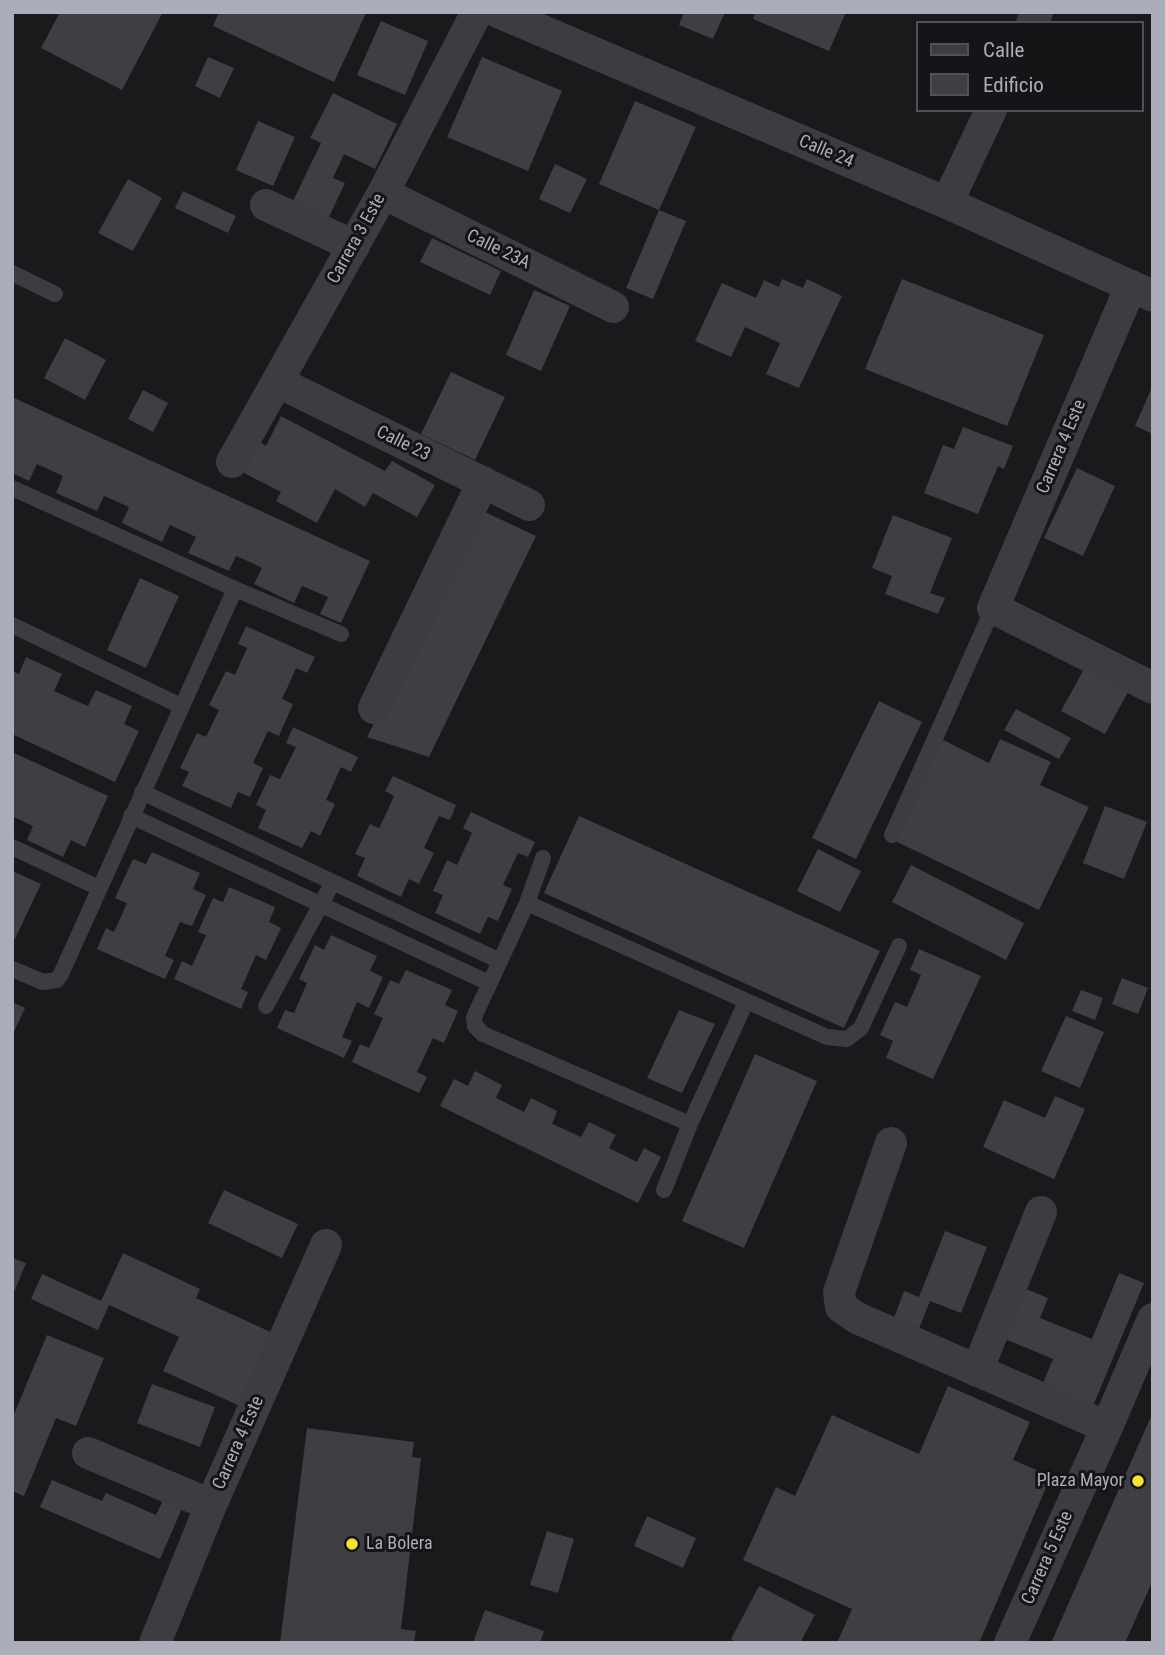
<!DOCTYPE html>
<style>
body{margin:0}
#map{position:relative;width:1165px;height:1655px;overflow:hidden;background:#1a191c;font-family:"Roboto Condensed",sans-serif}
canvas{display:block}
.frame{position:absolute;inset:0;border:14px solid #acadbb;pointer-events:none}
.legend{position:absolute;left:916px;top:21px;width:228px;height:91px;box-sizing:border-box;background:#151417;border:2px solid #515159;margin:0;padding:9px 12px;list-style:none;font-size:21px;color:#acadbb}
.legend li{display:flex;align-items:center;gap:14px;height:35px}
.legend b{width:35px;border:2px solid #515159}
</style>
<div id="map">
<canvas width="1165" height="1655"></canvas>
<div class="frame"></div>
<ul class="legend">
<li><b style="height:9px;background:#3d3c43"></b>Calle</li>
<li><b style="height:19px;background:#3f3e43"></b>Edificio</li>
</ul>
</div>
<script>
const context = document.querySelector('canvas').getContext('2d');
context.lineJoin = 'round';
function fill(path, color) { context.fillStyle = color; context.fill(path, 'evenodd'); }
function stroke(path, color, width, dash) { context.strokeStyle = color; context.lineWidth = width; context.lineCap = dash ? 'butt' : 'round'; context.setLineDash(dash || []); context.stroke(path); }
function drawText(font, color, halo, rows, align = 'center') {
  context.font = font + ' "Roboto Condensed",sans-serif'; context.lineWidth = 6; context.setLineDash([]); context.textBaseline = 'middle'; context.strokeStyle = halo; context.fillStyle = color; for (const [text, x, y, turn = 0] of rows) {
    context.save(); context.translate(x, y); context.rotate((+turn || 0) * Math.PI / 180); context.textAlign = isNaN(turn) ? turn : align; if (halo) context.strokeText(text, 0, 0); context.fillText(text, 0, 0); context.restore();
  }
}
fill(new Path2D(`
 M60,12l36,2 1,-2h66l-41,78 -81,-42z
 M219,12h145l2,1 -32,69 -121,-56z
 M684,12h41l-12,27 -34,-14z
 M755,12h91l-17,39 -76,-32z
 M381,21l47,20 -23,54 -48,-20z
 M208,57l26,11 -14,30 -25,-12z
 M482,57l80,34 -34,80 -81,-34z
 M333,93l64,31 -22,45 -31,-15 -11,24 12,5 -17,36 -36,-16 29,-60 -11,-5z
 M635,101l61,26 -37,83 -60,-26z
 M258,121l37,16 -22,49 -37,-16z
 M555,164l32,15 -17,34 -31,-14z
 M128,179l34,19 -29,53 -35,-18z
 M183,191l53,25 -8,17 -53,-25z
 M659,210l27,11 -33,78 -27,-11z
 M432,238l69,33 -11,24 -70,-33z
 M782,279l21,9 4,-9 35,17 -43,92 -33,-14 14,-31 -35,-16 -14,30 -36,-16 27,-58 34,15 8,-18 15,7z
 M902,279l142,56 -37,91 -142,-57z
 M534,290l36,16 -29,65 -35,-16z
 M65,338l41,22 -21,40 -41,-22z
 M451,372l54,25 -30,63 -54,-26z
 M1153,385v49l-18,-8z
 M143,390l25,13 -15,29 -25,-13z
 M12,397l358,164 -29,62 -21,-9 8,-17 -26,-11 -8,17 -40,-19 8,-16 -12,-6 -14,-6 -7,15 -41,-18 8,-16 -26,-12 -8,17 -40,-19 7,-16 -25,-11 -7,15 -41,-18 7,-17 -26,-12 -8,17 -17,-8z
 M281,416l104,55 7,-10 43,24 -18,32 -44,-24 -8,14 -30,-18 -18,34 -41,-22 5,-9 -37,-19 16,-31 6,4z
 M963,427l50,19 -9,23 -6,-3 -20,48 -54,-21 19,-48 11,4z
 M1077,468l38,18 -32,70 -39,-18z
 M485,512l51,24 -107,221 -62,-20 20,-39 7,4z
 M893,515l59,23 -22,55 15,5 -7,16 -53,-20 7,-18 -20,-8z
 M140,578l39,18 -33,72 -39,-18z
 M246,626l69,31 -8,16 -11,-5 -7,16 -7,15 11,5 -14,32 -11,-5 -15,32 10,5 -13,29 -12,-5 -7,16 -49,-22 7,-14 -9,-4 17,-35 9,4 13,-27 -10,-5 17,-34 9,4 12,-27 -9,-4z
 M26,657l36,17 -8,17 34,15 8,-16 36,16 -8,18 15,7 -24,51 -103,-48v-63l7,3z
 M1084,669l44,23 -23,42 -44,-23z
 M879,701l43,21 -66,137 -44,-21z
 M1016,709l55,29 -12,21 -55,-29z
 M293,727l65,30 -7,15 -10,-5 -15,33 9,4 -15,32 -9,-5 -9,17 -44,-20 8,-18 -10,-5 14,-30 10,4 16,-32 -10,-4z
 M941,739l48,24 11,-24 51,23 -11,23 49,22 -50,103 -146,-70z
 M12,752l96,44 -23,51 -14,-7 -8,17 -36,-17 6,-14 -21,-10z
 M393,776l63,29 -6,15 -11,-4 -15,32 10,5 -15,31 -10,-5 -8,18 -44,-21 8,-18 -10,-4 15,-30 9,4 8,-16 7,-16 -9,-5z
 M1105,806l42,16 -23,57 -41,-16z
 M471,812l64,30 -7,15 -10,-4 -15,32 9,4 -14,32 -10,-4 -8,17 -45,-21 8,-18 -10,-4 14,-31 10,5 15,-32 -9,-5z
 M579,816l301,135 -36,77 -300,-135z
 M818,849l43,22 -21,41 -43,-21z
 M152,852l48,21 -7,16 13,6 -14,31 -12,-4 -15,34 9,4 -9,19 -68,-30 9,-21 8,4 13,-29 -12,-5 18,-39 13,5z
 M911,865l113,58 -18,37 -114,-58z
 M12,871l29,13 -29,61z
 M229,887l46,20 -6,15 12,6 -15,32 -10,-5 -15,34 7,3 -7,17 -67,-30 8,-18 10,5 14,-31 -8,-3 15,-34 10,4z
 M331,935l46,21 -7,15 13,6 -14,31 -12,-6 -15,35 10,4 -8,17 -67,-30 8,-18 9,3 13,-30 -8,-4 16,-34 9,5z
 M919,949l62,27 -48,103 -47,-21 7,-17 -13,-6 15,-33 12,5 14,-32 -11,-5z
 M406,970l46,20 -7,15 13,6 -14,32 -11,-5 -16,34 10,5 -8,16 -67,-31 8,-18 9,4 14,-30 -9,-4 16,-34 9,4z
 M1122,978l26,10 -10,26 -26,-10z
 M1081,990l22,8 -8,22 -23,-9z
 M12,1002l13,6 -13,28z
 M679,1010l36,14 -33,69 -35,-15z
 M1066,1016l38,16 -24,56 -39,-17z
 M755,1054l62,27 -73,167 -62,-27z
 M475,1071l27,14 -6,13 28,14 7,-14 26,13 -5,13 14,6 15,7 8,-15 27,13 -7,13 28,14 7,-14 17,9 -23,46 -198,-97 14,-27 14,7z
 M1055,1096l30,13 -31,70 -71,-32 21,-47 41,18z
 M224,1190l74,34 -16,34 -74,-35z
 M945,1231l42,16 -26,66 -31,-12 -14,35 -25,-10 13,-35 15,6z
 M123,1253l77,36 -4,9 77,35 -33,73 -77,-35 16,-34 -70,-32 -11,25 -67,-31 11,-25 59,27z
 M12,1258l14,5 -14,34z
 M1119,1273l25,10 -53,128 -51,-21 13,-31 -48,-20 21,-50 22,9 -8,20 52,21z
 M47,1335l57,23 -28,68 -20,-8 -32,78 -12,-5v-72z
 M152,1384l63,23 -15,40 -63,-24z
 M948,1386l82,36 -17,38 38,16 -72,167h-142l15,-34 -109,-49 33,-73 19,9 37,-81 87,39z
 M1153,1412v168l-28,63h-74z
 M307,1428l107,14 -2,15 9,1 -20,171 15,2 -2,12h-134z
 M52,1480l50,21 4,-8 50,22 8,-17 19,8 -23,53 -120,-52z
 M647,1516l49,22 -13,30 -49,-22z
 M547,1531l27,8 -16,54 -28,-8z
 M759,1586l56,29 -15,28h-63l-6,-4z
 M485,1610l59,21 -4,12h-67z`), '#3f3e43');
stroke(new Path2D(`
 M12,273l43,21
 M12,488l223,101 106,45
 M12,625l169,81
 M142,792l358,169
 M131,816l358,167
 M892,835l101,-227
 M12,847l87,41
 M543,858l-16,45 -53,114 1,9 8,8 207,90
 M527,903l300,134 20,2 14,-11 38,-82
 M12,969l31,13 14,-2 4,-6 174,-385
 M266,1006l67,-124
 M664,1190l26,-66 56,-122`), '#3d3c43', 16);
stroke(new Path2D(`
 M498,12l449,191 206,93
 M1032,23l5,-11
 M383,193l230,114
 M947,203l44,-93
 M266,205l88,41
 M1131,286l-138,322 160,80
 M278,382l251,123
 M232,462l151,-269 94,-181
 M374,708l109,-226
 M891,1143l-52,149 2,15 16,11 250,109
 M977,1371l64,-159
 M88,1453l123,52
 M155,1643l56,-138 115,-260
 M1010,1643l97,-216 46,-108`), '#3d3c43', 32);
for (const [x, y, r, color] of [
 [1138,1481,7,"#f2e23b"],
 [352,1544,7,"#f2e23b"]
]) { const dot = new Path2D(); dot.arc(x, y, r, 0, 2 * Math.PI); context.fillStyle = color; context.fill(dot); stroke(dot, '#151417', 2.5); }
drawText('18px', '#acadbb', '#151417', [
 ["Calle 24",826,152,23],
 ["Carrera 3 Este",357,239,-61],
 ["Calle 23A",498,250,26],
 ["Calle 23",403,444,26],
 ["Carrera 4 Este",1062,447,-67],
 ["Carrera 4 Este",239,1443,-66],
 ["Carrera 5 Este",1048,1558,-66]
]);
drawText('18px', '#acadbb', '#151417', [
 ["Plaza Mayor",1124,1481],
 ["La Bolera",366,1544,"left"]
], 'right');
</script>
